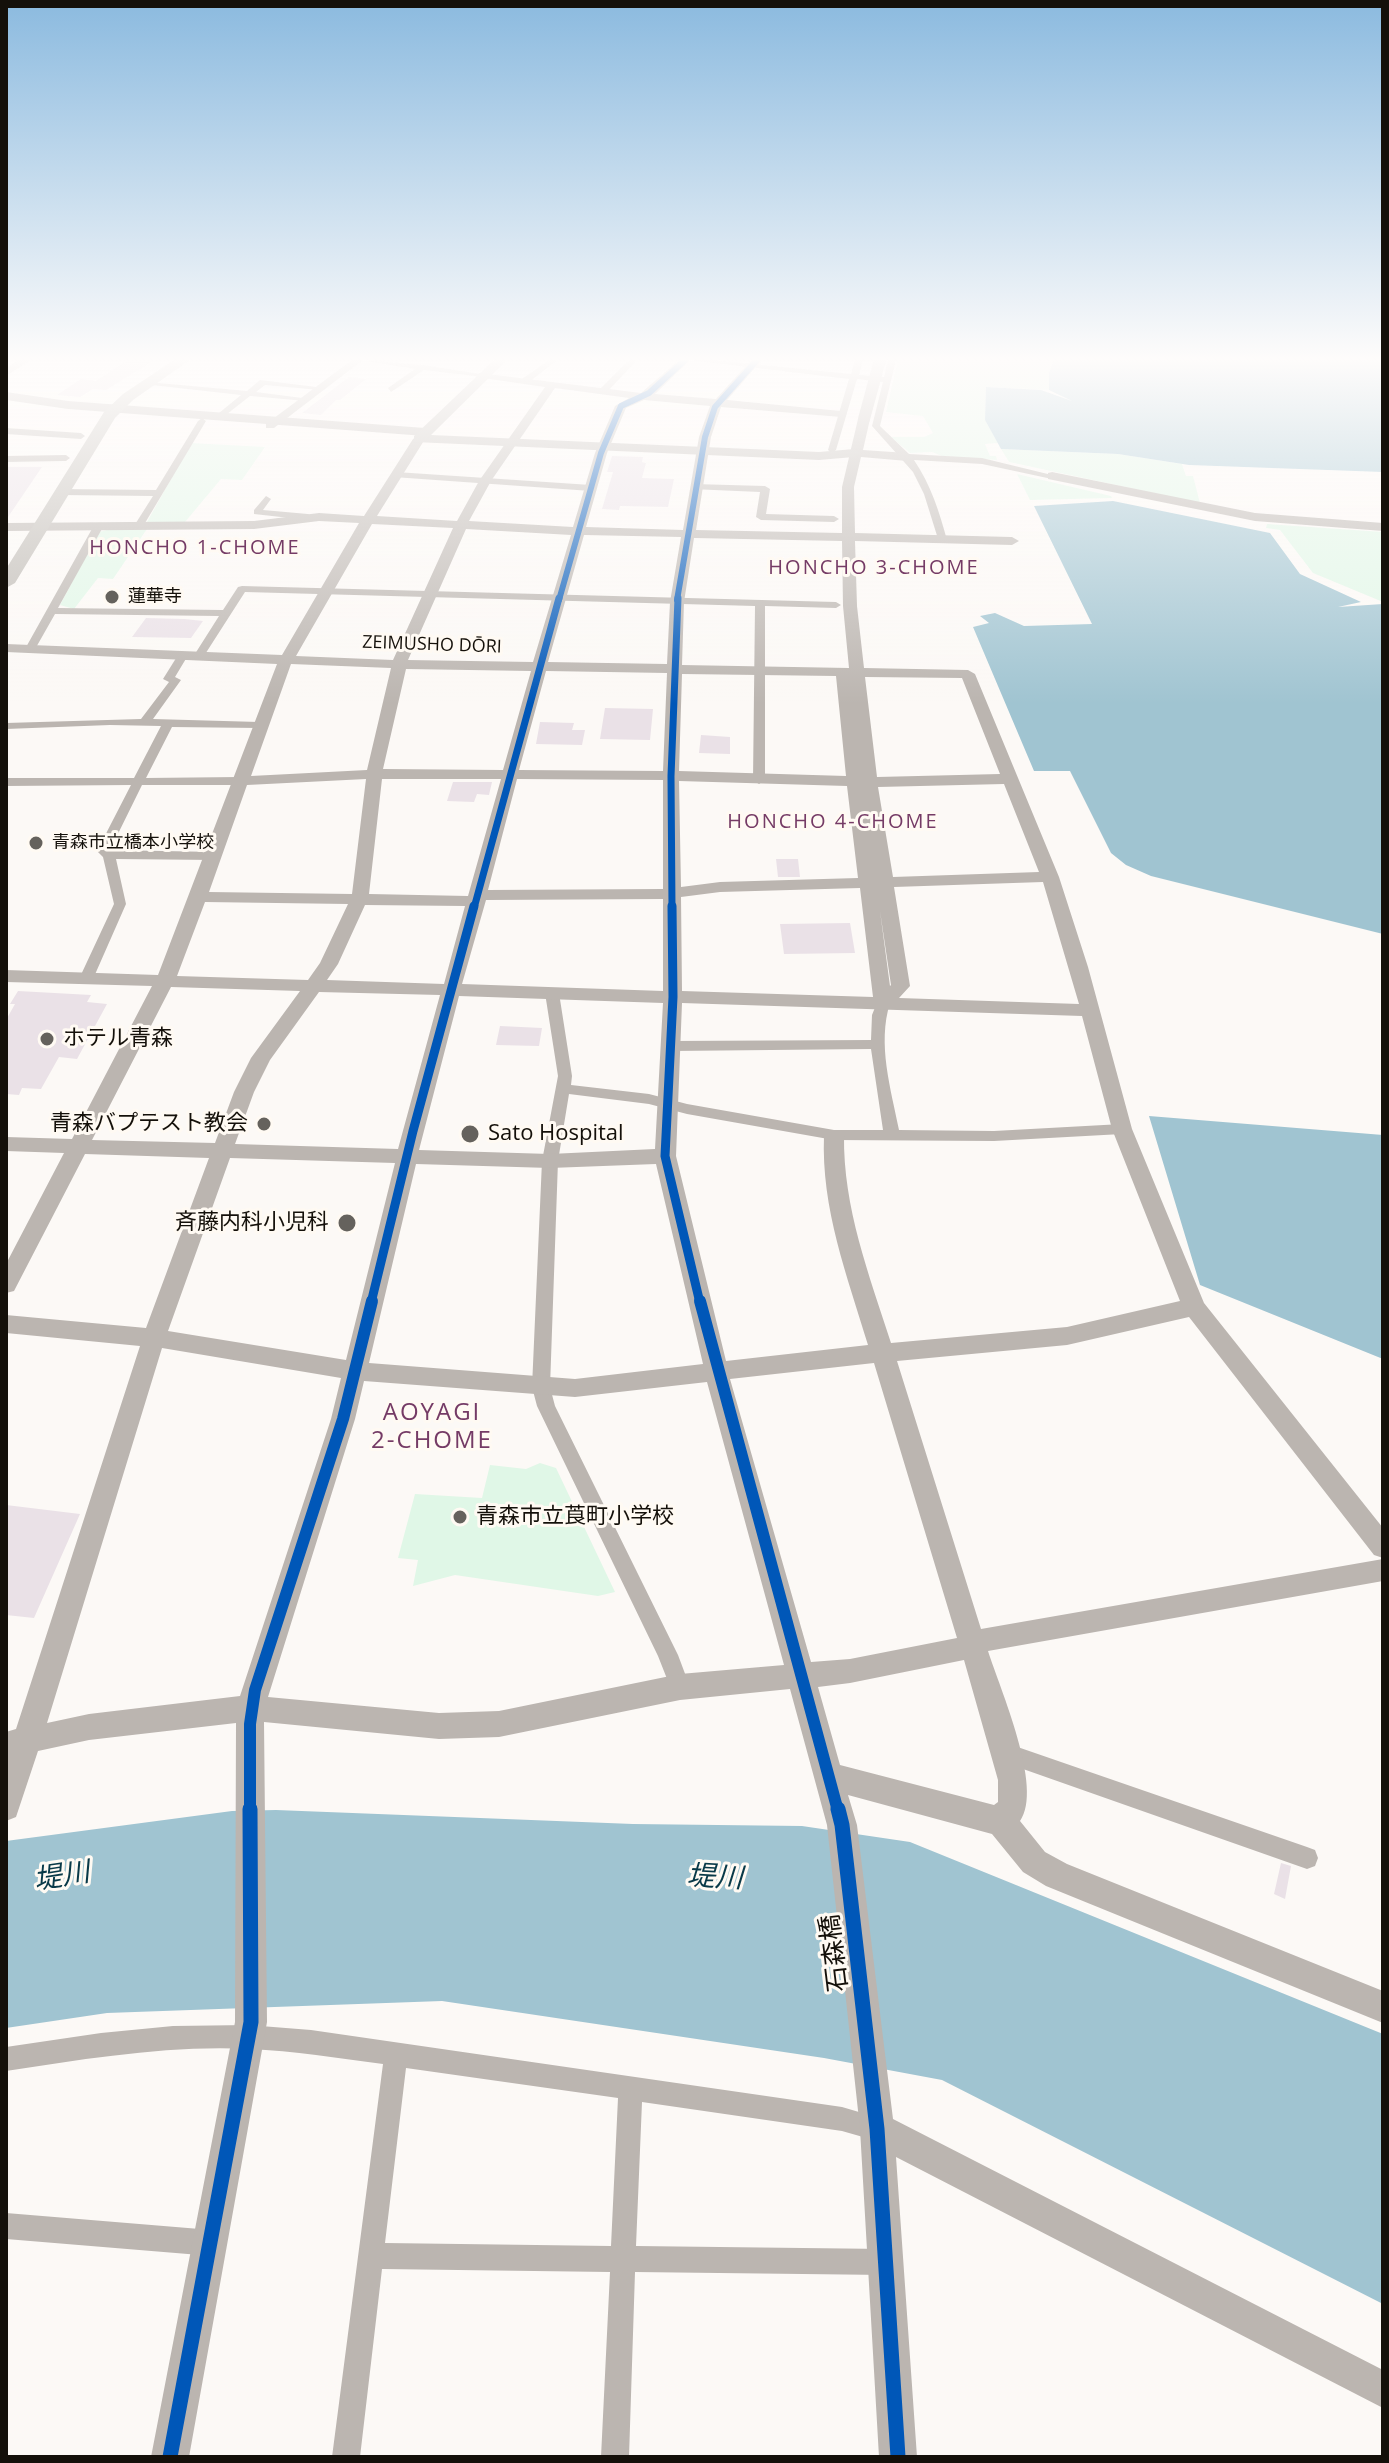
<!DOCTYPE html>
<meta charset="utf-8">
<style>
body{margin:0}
#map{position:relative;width:1389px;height:2463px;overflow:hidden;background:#fcf9f6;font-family:"Open Sans",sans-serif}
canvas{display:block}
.frame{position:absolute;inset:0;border:8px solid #14100a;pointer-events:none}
</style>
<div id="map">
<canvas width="1389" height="2463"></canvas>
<div class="frame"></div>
</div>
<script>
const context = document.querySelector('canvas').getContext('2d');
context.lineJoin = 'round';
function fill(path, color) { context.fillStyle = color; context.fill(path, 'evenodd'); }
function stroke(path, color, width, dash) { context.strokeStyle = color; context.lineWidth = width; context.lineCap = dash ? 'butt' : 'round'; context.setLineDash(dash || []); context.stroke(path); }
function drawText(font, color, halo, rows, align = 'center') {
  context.font = font + ' "Open Sans","Noto Sans JP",sans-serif'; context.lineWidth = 6; context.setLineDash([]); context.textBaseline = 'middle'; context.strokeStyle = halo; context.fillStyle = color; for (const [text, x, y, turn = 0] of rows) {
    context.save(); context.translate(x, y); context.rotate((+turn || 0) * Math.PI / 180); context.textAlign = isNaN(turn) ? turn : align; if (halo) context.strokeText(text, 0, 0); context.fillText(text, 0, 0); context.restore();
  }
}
fill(new Path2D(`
 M898,360h156l-5,12v18l-63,-3 -1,33 13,23 -13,1 5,12h6l1,4 -55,-4 -10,-4 -22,1 -19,-16h33l9,-4 -10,-17 -37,-4z
 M191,443l74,4 -23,33 -21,-1 -36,43h-38z
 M1001,449l117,5 64,10 4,12h7l7,27 -191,-41z
 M1017,474l94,22 1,2 -82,2z
 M1267,524l116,8v70l-70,-29 -33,-43 -14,-2z
 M111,529h36l-34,50 -15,-1 -24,31 -14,-4 39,-73z
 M540,1463l16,5 59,124 -17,4 -143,-21 -42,11 5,-26 -20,-2 17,-64 67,4 8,-33 36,4z`), '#e0f7e7');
fill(new Path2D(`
 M1054,360h329v112l-194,-7 -71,-11 -117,-5 -16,-29 1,-33 55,3 31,11 -23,-11v-18z
 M1113,501l157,32 30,41 61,28 -23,5 45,-3v330l-232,-58 -25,-11 -15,-12 -41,-82h-36l-61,-144 16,-4 -9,-7 15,-3 29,13 68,-2 -58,-118z
 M1149,1116l234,19v224l-183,-74z
 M276,1810l357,14 169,2 108,16 473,192v270l-441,-224 -118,-22 -382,-57 -335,12 -101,15v-187l226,-30z`), '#a0c4d1');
fill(new Path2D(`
 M128,360h26l-48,30 -13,-1 -13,8 -23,-2 24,-16 15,2z
 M349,377l17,2 -26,21h-4l-15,15 -19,-2z
 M612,456l31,1 -1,5 4,1 -4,15 32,1 -6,28 -48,-1 -1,4 -17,-1 11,-37h-6z
 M6,467h36l-36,53z
 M146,618l39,1 18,2 -12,17 -59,-1z
 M605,708l48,1 -3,31 -50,-1z
 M540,722l34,1 -2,7h13l-3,15 -46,-1z
 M701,735l29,2v17l-31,-1z
 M453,782h39l-3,13 -12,-1 -3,8 -27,-1z
 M776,859h22l2,18h-22z
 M850,923l5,30 -71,1 -4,-30z
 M18,991l73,4 -4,7 20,2 -30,55 -18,-2 -18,32 -19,-1 -3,7 -13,-1v-74l9,-16h-5z
 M500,1026l42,2 -3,18 -43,-1z
 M6,1505l74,9 -46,104 -28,-3z
 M1281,1863l10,3 -6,33 -11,-5z`), '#eae1e7');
fill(new Path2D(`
 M361,360l62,5 64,10 -4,2 -59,-7 -33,22 -3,-4 27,-19z
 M549,360h8l-29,23h-6v-4z
 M629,360h8l-31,33h-6v-4z
 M690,360h23l138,14 4,-14h8l-4,15 25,2 4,-17h8l-16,66 29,28 73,4 74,18 -4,3 -70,-15 -68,-4c17,25 25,51 33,80l-8,2 -15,-48 -11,-22 -41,-46 11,-44 -26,-3 -21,71 -4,3 -4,-3 21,-71z
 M260,380l64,8 -4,2 -55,-5 -9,7 54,7 -4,2 -56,-5 -28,22 -3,-1v-4l22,-18 -98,-11 4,-2 100,9z
 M202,418l4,3 -64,107 -8,-2 19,-30 -92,-1 -5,-3 5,-3 95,1 42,-69z
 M6,428l75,5 4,3 -4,3 -75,-5z
 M6,456l60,-1 4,3 -4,3 -60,1z
 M396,472l195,13 5,3 -5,3 -198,-14v-4z
 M694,484l71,2 5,3 -4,25 68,2 5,3 -5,3 -73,-2 -5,-3 4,-25 -69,-3v-4z
 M266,496l5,3 -8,11 45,4 5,3 -5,3 -54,-6v-4z
 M98,524l5,3 -45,81 165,2 15,-23 4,-1 594,16 5,3 -5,3 -71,-2v174l-6,4 -6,-4 2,-174 -510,-14 -43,67 -9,-2 26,-41 -164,-2 -21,37h-8l-1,-2 68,-122z
 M182,654l5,3 -12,20 6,3 -28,39 106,3 6,3 -6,3 -87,-1 -26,51 94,-1 6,4 -6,4h-98l-32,65 105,2 6,4 -6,4 -99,-1 10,45 -33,75 -2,3h-10l-2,-3 35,-75 -11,-47 -6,-6 34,-66 -125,1v-8h128l27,-52 -51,-1 -104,4v-6l135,-4 28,-37 -6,-3 15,-24z
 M552,989l7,4 13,83 -1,9 78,9 38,10 147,26h49l-12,-81 -200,2 -7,-5 7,-5 200,-1 1,-25 6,-15 5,-1 7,4c-13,41 1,86 9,127l95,1 128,-7 8,5 -8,5 -128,7 -160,-1 -147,-26 -38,-10 -80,-10 -11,67 -8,226 5,19 123,249 12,32 -3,7 -7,2 -7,-2 -15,-38 -121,-250 -5,-19 10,-226 16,-85 -13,-83z
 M1006,1743l301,104 8,3 3,8 -3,8 -8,3 -301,-106 -7,-3 -3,-7 3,-7z
 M248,2025l63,5 531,77 44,13 3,9 -3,9 -9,3 -35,-10 -200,-29 -6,144 250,3 9,4 4,9 -4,9 -9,4 -251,-3 -6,185h-28l9,-185 -228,-3 -22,188h-28l51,-393c-45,-6 -89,-13 -134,-15 -81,-4 -163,10 -243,22v-24l95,-14 72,-7zM406,2068l212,30 -7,148 -226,-3z
 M6,2213l206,17 9,4 4,9 -4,9 -9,4 -206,-17z`), '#bbb5b0');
fill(new Path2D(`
 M19,360h12l-25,16v-8z
 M352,360h11l-89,68h-8v-4z
 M679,360h11l-35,34 61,5 35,-39h11l-35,40 114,11 6,3 -6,3 -120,-10 -10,30 -15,93 146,3v-46l16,-68 6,-3 6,3 -7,31 44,3 6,4 -6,4 -46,-4 -7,30 1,46 157,4 7,4 -7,4 -157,-4 2,65 7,62 104,2 7,4 84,203 29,90 44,162 72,174 179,225v30l-9,-3 -185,-238 -122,28 -170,16 84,268 402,-70v22l-395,70c12,38 56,137 32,170l25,31 22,12 316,127v32l-337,-137 -23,-14 -31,-38 -144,-39 9,30 36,294 490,251v38l-487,-251 21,300h-38l-19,-328 -33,-304 -37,-136 -110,11 -181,37 -60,2 -175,-17 3,300 -78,435h-38l84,-435 1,-299 -147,17 -51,11 -22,66 -10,4v-89l10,-3 124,-383 -134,-13v-18l140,13 63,-170 -124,-4 -71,137 -8,2v-29l58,-111 -58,-2v-14l66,2 80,-153 -146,-4v-12l152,5 119,-311 -271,-12v-8l276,11 77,-132 -40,-2 -65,8 -248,2v-8l248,-2 65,-8 45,3 49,-77 6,-4 6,4 -48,77 80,5 22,-40 66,-94 -62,-9 -4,-1v-4l162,20zM555,388l74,10 -14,8 -20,47 -22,74 -104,-6 22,-40zM644,400l66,6 -11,31 -16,93 -97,-3 21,-74 19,-45zM372,524l81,4 -60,132 -97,-4zM466,529l105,6 -38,127 -125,-2zM584,535l97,2 -11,65 -3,62 -119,-2zM694,538l148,3 1,65 6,62 -167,-3 2,-63zM291,664l100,4 -24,102 -116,6zM406,669l125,2 -28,99 -120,-1zM546,671l121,2 -4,98 -144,-1zM682,674l154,2 10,100 -167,-5zM865,677l97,1 38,96 -123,3zM366,779l-14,115 -143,-2 38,-107zM382,779h119l-33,117 -99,-2zM517,779l146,1v109l-175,1zM679,781l168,5 11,92 -138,4 -39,5zM1004,784l35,88 -146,5 -15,-90zM1043,882l36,122 -180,-6 11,-12 -16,-99zM860,888l13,109 -191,-6 -1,-94 39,-5zM663,899v92l-201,-7 24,-84zM205,902l143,2 -28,59 -12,17 -131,-4zM365,905l100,1 -21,78 -117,-4 11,-16zM880,911l11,74 -1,1zM171,987l129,4 -49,67 -17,34 -19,51 -123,-3zM319,992l121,3 -42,154 -163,-5 19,-52 16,-32zM459,996l204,7 -8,146 -105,5 -131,-4zM682,1003l400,13 30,113 68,172 -113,26 -176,16c-22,-69 -48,-135 -47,-208l-3,-5h-14l-3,5c-3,74 23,140 44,210l-142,16 -50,-205zM230,1158l165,5 -49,197 -178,-29zM416,1164l134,4 106,-4 47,200 -128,15 -206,-16zM162,1348l179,30 -10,41 -91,277 -151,18 -42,9zM874,1363l83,275 -107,21 -39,3 -81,-283zM364,1381l211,16 132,-15 77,283 -104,9 -181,37 -60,2 -171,-16 87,-278zM964,1660l34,120v22l-4,3 -154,-40 -22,-78 32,-4z
 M1052,472l203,41 128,10v8l-128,-10 -207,-42v-6z`), '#bbb5b0');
fill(new Path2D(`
 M6,392l62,9 357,27 6,4 -6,4 -357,-27 -62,-9z`), '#bab3af');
fill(new Path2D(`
 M494,360h13l-76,75 388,17 35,-3 7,4 -7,4 -35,3 -405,-18v-6z`), '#bcb7b2');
fill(new Path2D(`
 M174,360h16l-57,40 -18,18 -100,165 -9,5v-19l98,-157 19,-18z`), '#bebab4');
stroke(new Path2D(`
 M864,419l16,-59`), '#bbb5b0', 12);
stroke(new Path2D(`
 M559,600l42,-147 20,-47 28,-13 36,-33
 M677,600l28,-163 10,-30 42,-47`), '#0057b8', 6);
stroke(new Path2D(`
 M474,908l85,-310
 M672,908l-1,-132 7,-178`), '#0057b8', 7);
stroke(new Path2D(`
 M672,906l1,91 -8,159 35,147
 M371,1303l42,-172 61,-225`), '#0057b8', 9);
stroke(new Path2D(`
 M700,1301l138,510
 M250,1811v-87l5,-34 88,-271 29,-118`), '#0057b8', 12);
stroke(new Path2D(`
 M838,1809l4,16 35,304 21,328
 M170,2457l81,-435 -1,-213`), '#0057b8', 15);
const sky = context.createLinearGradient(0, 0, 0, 704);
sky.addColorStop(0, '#8bbadf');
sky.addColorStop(0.51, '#fefcfb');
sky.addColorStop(1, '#fefcfb00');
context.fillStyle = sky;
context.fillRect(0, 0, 1389, 704);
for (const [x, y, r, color] of [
 [112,597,8,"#65625d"],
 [36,843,8,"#65625d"],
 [47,1039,8,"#65625d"],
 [264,1124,8,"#65625d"],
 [470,1134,10,"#65625d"],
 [347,1223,10,"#65625d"],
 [460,1517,8,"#65625d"]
]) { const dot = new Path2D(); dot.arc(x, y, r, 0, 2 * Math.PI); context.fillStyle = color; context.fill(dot); stroke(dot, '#fffaf3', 3); }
drawText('18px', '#14100a', '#fffaf3', [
 ["蓮華寺",128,597],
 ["青森市立橋本小学校",52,843]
], 'left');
drawText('18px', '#14100a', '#fffaf3', [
 ["ZEIMUSHO DŌRI",432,645,2]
]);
context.letterSpacing = '2px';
drawText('20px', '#753b66', '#fffaf3', [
 ["HONCHO 1-CHOME",195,548],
 ["HONCHO 3-CHOME",874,568],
 ["HONCHO 4-CHOME",833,822]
]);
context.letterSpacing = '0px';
drawText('22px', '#14100a', '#fffaf3', [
 ["ホテル青森",63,1039],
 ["青森バプテスト教会",248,1124,"right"],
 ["Sato Hospital",488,1134],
 ["斉藤内科小児科",329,1223,"right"],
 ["青森市立莨町小学校",476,1517]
], 'left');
context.letterSpacing = '2px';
drawText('24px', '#753b66', '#fffaf3', [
 ["AOYAGI",432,1413],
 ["2-CHOME",432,1441]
]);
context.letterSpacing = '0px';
drawText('26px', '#14100a', '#fffaf3', [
 ["石森橋",835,1953,-97]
]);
drawText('italic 28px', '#083948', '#fffaf3', [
 ["堤川",62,1877,-9],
 ["堤川",715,1878,3]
]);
</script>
